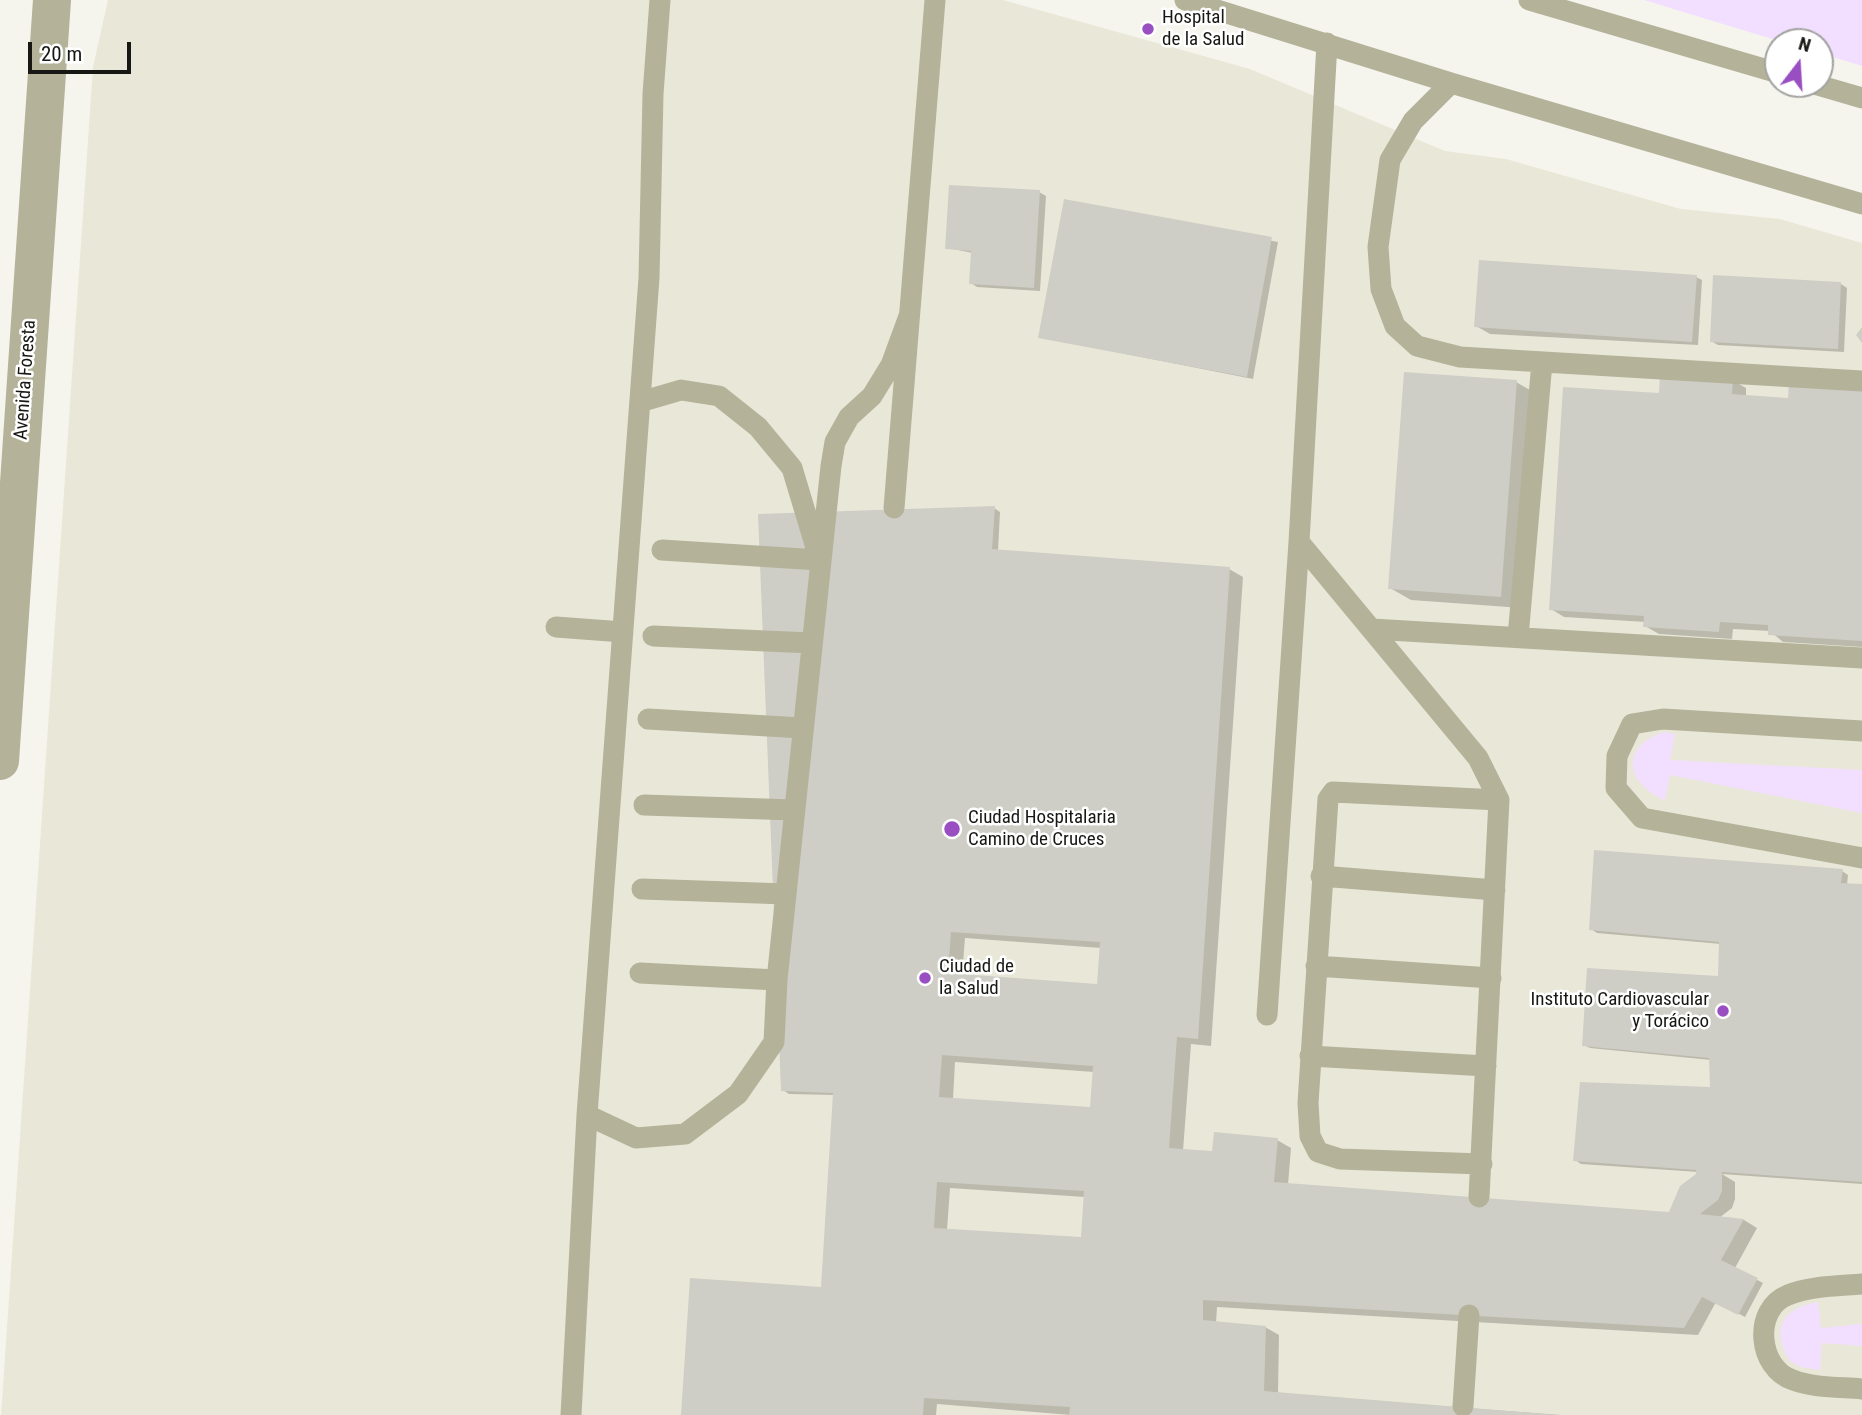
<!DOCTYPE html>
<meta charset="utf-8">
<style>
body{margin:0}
#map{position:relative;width:1862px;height:1415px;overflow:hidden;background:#f5f5ed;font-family:"Roboto Condensed",sans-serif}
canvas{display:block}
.north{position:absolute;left:1764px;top:28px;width:70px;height:70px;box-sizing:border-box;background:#fff;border:2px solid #a2a2a1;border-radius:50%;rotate:17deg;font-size:19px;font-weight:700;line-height:28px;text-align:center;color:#171714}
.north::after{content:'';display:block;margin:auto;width:24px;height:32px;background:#994fc2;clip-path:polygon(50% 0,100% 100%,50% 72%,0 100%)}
.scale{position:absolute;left:28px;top:42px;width:103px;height:32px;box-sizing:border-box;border:4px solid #171714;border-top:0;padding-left:9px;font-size:21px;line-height:24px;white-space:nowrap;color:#171714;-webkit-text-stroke:5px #fff;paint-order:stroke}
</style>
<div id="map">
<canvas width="1862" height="1415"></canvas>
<div class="north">N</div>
<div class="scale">20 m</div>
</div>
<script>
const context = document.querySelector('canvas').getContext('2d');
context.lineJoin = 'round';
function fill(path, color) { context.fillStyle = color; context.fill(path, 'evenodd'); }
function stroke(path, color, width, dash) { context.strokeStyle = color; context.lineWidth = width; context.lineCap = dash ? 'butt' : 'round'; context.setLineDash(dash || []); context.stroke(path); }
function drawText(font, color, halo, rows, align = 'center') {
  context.font = font + ' "Roboto Condensed",sans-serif'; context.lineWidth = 5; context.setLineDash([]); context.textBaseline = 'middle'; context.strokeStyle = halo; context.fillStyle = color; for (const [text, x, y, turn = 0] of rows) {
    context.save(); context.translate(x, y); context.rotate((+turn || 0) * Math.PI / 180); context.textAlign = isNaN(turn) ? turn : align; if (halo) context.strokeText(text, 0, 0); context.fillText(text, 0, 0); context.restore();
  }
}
fill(new Path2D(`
 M108,0h895l247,69 195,82 61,8 175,50 99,10 82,24v1172h-1861l92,-1348z`), '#e9e8d8');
fill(new Path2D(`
 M1644,0h218v66l-42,-13v-11h-38z
 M1664,732l11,2 -5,26 192,10v43l-192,-38 -5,25c-40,-16 -45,-54 -1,-68z
 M1818,1302l3,26 41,-4v22l-40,-3 -2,27 -19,-3 -11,-6c-20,-32 -7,-53 28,-59z`), '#f2deff');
fill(new Path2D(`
 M1039,192l7,4 -6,95 -63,-4 -6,-4 2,-30 -26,-5z
 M1065,201l213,41 -25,137 -213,-42z
 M1696,277l6,3 -4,65 -208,-11 -14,-8z
 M1841,284l6,4 -3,64 -126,-7 -7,-4z
 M1732,380l14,8v9l44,3 72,-12v259l-79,-5 -13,-11 -37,-2 -1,10 -73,-5 -14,-8 1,-4 -82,-5 -13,-8 110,-214z
 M1516,382l21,12 -15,214 -111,-8 -21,-12z
 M994,508l6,4 -2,39 231,18 14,8 -32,469 -20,-2 -8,107 31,2 63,-13 14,8 -3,37 382,29 28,-42 -117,-8 -6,-4 136,-71v-29l-121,-12 -6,-3 135,-67 2,-34 -124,-11 -6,-4 251,-58 6,4 -1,10 15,1v298l-140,-10 13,8v17l-3,9 -13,10 25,2 13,8 -22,40 28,15 -18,34 -29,-15 -18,33 -481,-28 -1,16 49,4 14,8 -1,59 283,21h-490l-134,-11 -1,11h-253l140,-126 11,-194 -45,-1 -6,-4zM965,938l136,10 -3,38 -136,-10zM955,1062l139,10 -3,37 -138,-10zM950,1188l135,9 -3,42 -135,-9z`), '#0003');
fill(new Path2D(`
 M949,185l91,5 -6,98 -65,-4 2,-33 -26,-2z
 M1064,199l208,38 -25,140 -209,-39z
 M1479,260l218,15 -5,67 -218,-15z
 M1713,275l128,7 -3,67 -128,-7z
 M1862,327v16l-6,-8z
 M1404,372l113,8 -16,217 -113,-8z
 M1660,374l73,5 -1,15 56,4 1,-16 73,5v254l-94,-6v-10l-48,-3 -1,10 -76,-5 1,-11 -95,-6 14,-223 96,6z
 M995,506l-3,43 238,18 -32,472 -21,-2 -8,111 43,3 2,-19 64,6 -4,44 395,30 11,-26 16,-12v-4l-123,-9 7,-79 130,5 -1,-29 -127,-12 5,-78 131,8 1,-34 -130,-12 5,-80 249,19 -2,14 21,1v298l-140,-10v19l-4,9 -18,14 44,5 -23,41 37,18 -20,37 -36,-18 -18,31 -481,-28v20l63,6 -2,65 293,24h-488l1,-8 -146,-9 -1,17h-242l9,-137 131,9 12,-194 -52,-2 -23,-577zM951,932l149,10 -3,42 -149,-11zM942,1055l151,11 -3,41 -151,-10zM937,1182l147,9 -3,46 -147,-9z`), '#cfcec6');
stroke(new Path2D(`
 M1185,0l266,83 411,121
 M1529,0l249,73
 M1327,43l-28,499 179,216 21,42 -20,397
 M1451,83l-38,38 -23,39 -12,87 3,42 14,37 22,20 43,11 402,24
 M1814,84l48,14
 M640,402l41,-12 38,6 39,31 34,41 25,83
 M894,508l41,-508
 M662,550l157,10
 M556,627l67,5
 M1372,629l490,29
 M653,636l158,7
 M1518,637l24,-275
 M648,719l154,9
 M1862,731l-199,-12 -31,5 -15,32 -1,32 26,30 220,40
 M644,805l150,5
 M1321,876l174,14
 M642,889l144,5
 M1316,966l175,12
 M640,973l137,7
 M1267,1015l32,-473
 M1310,1056l176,10
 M587,1115l49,23 49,-4 53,-40 36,-52 3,-62 54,-514 4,-24 14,-25 23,-21 19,-31 18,-49
 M1482,1164l-142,-5 -22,-7 -8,-16 -2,-33 20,-304 5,-7 166,8
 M1862,1284c-23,2 -53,2 -74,11 -36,14 -30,74 5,85 21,8 47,7 69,9
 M1463,1406l6,-91
 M571,1415l16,-300 62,-837 4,-184 7,-94`), '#b5b29a', 21);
stroke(new Path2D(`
 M0,761l52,-761`), '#b5b29a', 38);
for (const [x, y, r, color] of [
 [1148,29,7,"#994fc2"],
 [952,829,9,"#994fc2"],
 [925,978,7,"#994fc2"],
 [1723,1011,7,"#994fc2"]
]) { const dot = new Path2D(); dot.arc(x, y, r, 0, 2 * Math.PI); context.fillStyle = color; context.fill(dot); stroke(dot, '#fff', 2.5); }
drawText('19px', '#171714', '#fff', [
 ["Hospital",1162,18],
 ["de la Salud",1162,40],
 ["Ciudad Hospitalaria",968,818],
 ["Camino de Cruces",968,840],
 ["Ciudad de",939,967],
 ["la Salud",939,989],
 ["Instituto Cardiovascular",1709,1000,"right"],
 ["y Torácico",1709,1022,"right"]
], 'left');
drawText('19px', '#171714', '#fff', [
 ["Avenida Foresta",26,380,-86]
]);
</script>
